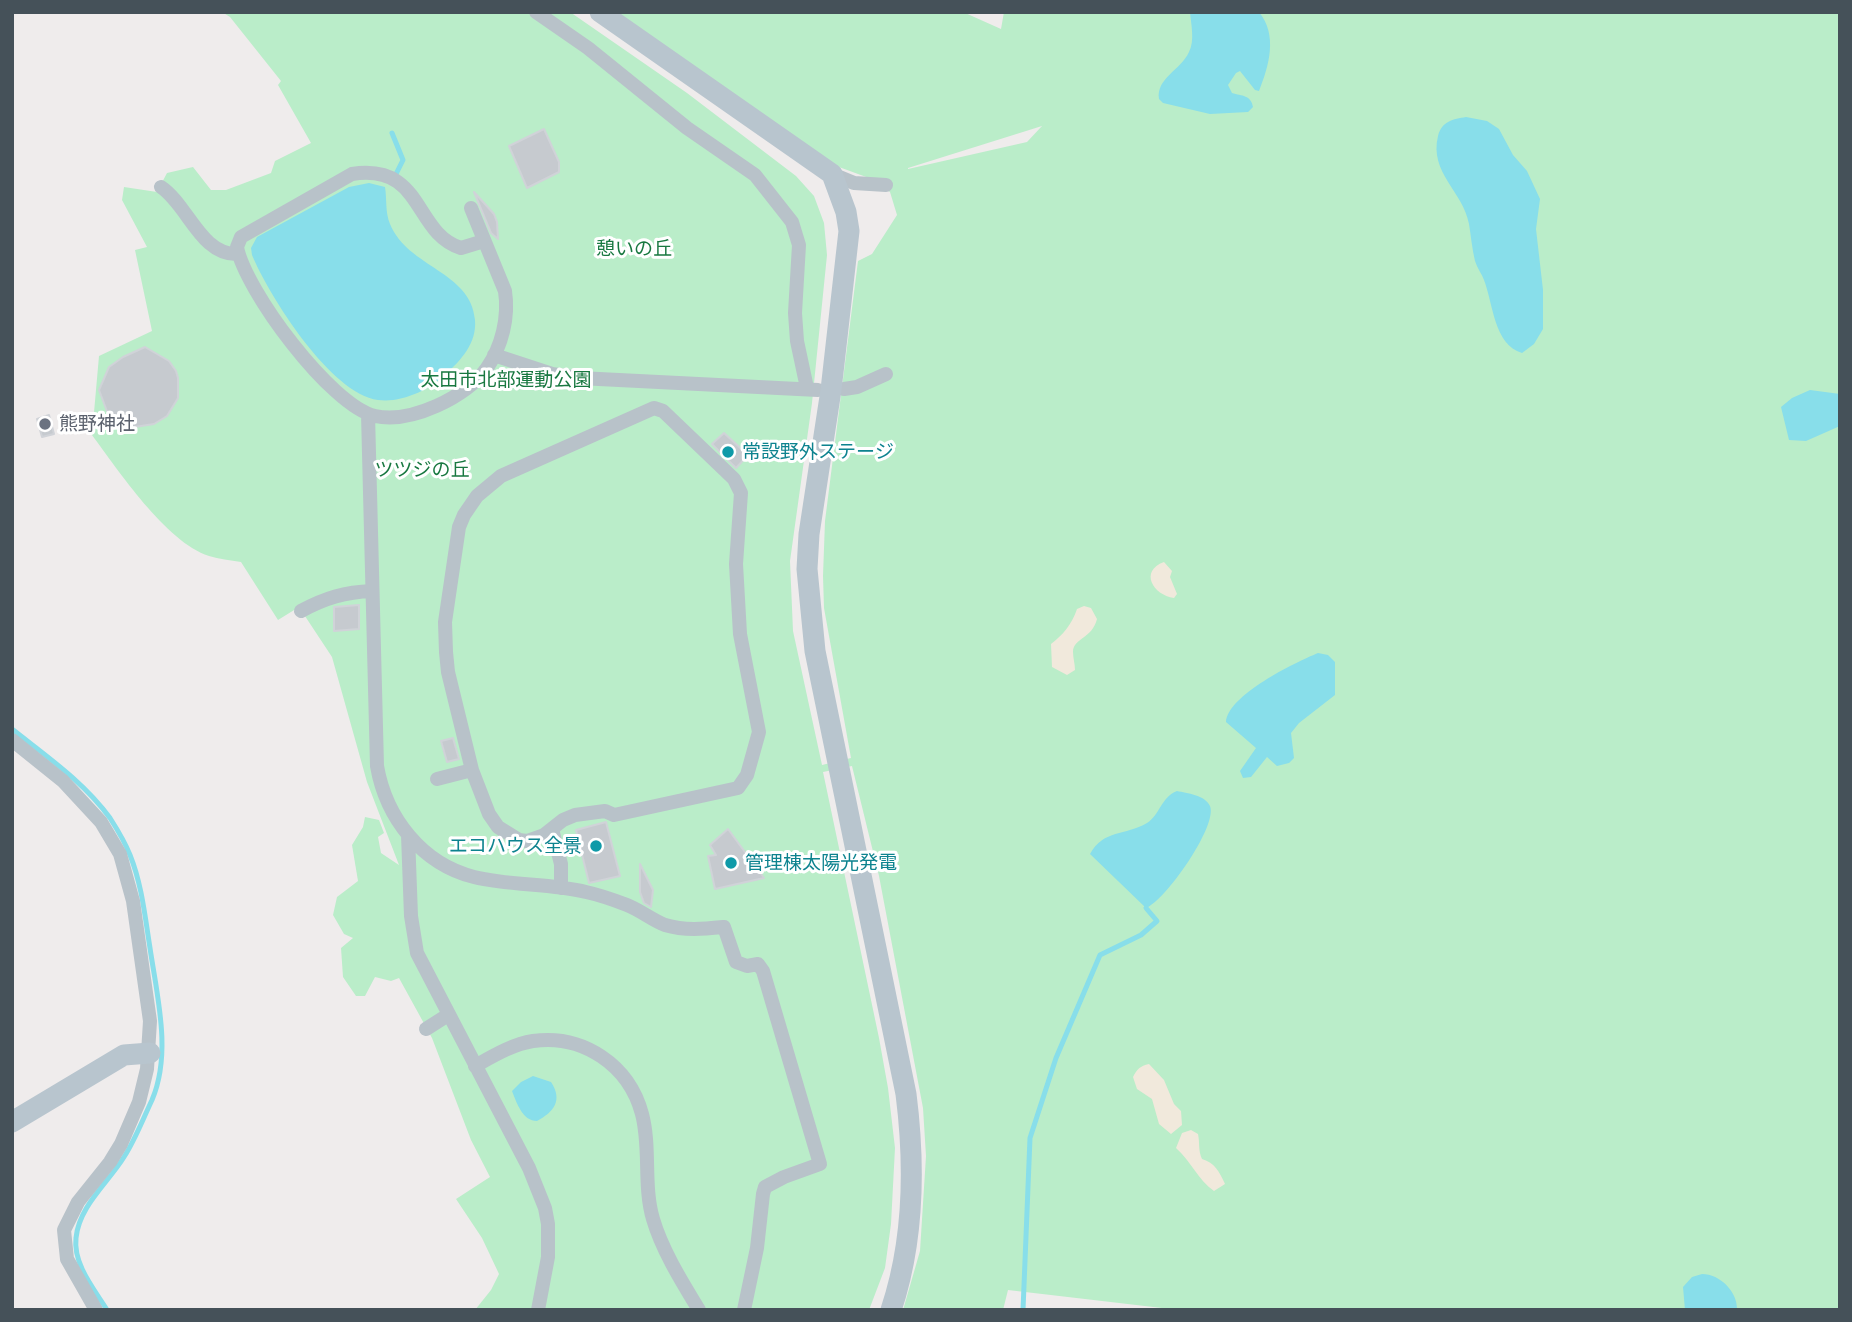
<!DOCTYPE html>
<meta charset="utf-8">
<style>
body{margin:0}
#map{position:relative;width:1852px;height:1322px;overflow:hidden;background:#efecec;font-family:Quicksand,sans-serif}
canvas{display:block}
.frame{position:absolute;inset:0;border:14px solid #455159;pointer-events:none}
</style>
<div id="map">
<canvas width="1852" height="1322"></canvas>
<div class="frame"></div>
</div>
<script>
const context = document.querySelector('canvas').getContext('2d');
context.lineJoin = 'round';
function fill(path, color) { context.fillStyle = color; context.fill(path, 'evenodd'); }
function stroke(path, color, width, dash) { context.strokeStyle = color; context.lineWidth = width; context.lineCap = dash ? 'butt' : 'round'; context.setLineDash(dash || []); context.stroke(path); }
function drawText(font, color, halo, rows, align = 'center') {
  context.font = font + ' Quicksand,"Noto Sans JP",sans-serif'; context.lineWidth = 6; context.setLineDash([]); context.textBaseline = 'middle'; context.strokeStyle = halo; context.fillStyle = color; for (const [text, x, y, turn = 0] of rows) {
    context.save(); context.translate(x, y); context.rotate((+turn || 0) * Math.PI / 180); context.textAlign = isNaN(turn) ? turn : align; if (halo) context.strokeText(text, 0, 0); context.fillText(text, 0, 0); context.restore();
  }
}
fill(new Path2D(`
 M222,12h348l117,81 109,83 18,20 10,27 3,32 -15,148 -22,158 3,70 29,134 29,-7 -27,-150 -1,-32 2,-55 33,-260 14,-7 25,-39 -7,-23 -21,-14 -52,-19 -208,-147h354l38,17 3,-17h836v1298h-661l-171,-20 -5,20h-100l17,-59 6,-95 -3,-48 -44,-232 -27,-110 -29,6 56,266 9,50 7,60 -4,76 -6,44 -16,42h-394l16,-20 8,-16 -17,-36 -26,-39 34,-22 -19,-37 -39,-102 -33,-60 -8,3 -16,-4 -10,19h-9l-13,-19 -2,-29 12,-10 -9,-4 -11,-19 4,-18 21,-16 -6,-36 11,-18 2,-10 14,3 5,13 -6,4 3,16 18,12 -32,-83 -35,-125 -33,-50 -21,13 -37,-58c-11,-2 -22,-3 -32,-6 -43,-14 -91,-86 -117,-121l7,-79 53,-25 -17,-81 12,-3 -25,-47 2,-13 33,5 10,-19 26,-6 18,23h15l45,-17 4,-12 36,-18 -33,-58 3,-4 -51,-64zM1042,126l-15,16 -119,27v-1z`), '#baedc9');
fill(new Path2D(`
 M1164,562l8,9 -2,6 7,17 -3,4c-21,-3 -35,-27 -10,-36z
 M1084,606l7,2 6,11c-5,20 -24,19 -24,33 0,6 2,12 2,18l-8,5 -15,-8 -1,-23c12,-9 21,-20 26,-35z
 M1149,1064l15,16 10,24 7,7 1,14 -11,9 -12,-10 -7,-25 -15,-10 -4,-12c4,-8 7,-11 16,-13z
 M1191,1130l7,4c2,10 0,16 4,25 13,4 17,12 23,25l-11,7c-16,-11 -23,-30 -38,-43l6,-15z`), '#f1e9dc');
fill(new Path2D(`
 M1190,12h69c19,23 10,54 0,79l-4,-1 -15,-19 -4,2 -8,12 4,8c10,3 19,2 21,14l-5,5 -38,2 -47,-11 -4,-4c-3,-21 22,-29 30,-47 6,-11 2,-28 1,-40z
 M1466,117l21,4 12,8 14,26 14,16 13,28 -4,30 7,61v39l-9,15 -12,9c-28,-8 -29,-50 -38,-73 -2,-6 -7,-12 -9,-19 -3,-12 -4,-25 -6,-37 -6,-33 -40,-51 -31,-88 4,-15 15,-17 28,-19z
 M369,183l16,4c2,12 0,25 5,37 18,44 81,47 85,96 2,23 -14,40 -29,54 -17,16 -44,29 -68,26 -47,-6 -109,-104 -126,-145l-1,-7 6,-11 92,-50z
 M1810,390l30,4v32l-34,15 -17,-1 -8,-33 11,-9z
 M1318,653l10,2 7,7v33l-36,28 -8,10 3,25 -5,5 -12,3 -10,-9 -16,20 -8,1 -3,-7 16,-23 -30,-26c2,-27 68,-59 92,-69z
 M1177,791c10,2 28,4 33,15 8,20 -45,95 -64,102l-56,-54c14,-25 35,-18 57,-31 13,-8 14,-26 30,-32z
 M533,1076l18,6c12,18 3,30 -14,39 -14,0 -20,-17 -25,-30l9,-9z
 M1702,1274c18,0 36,18 35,36h-52l-2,-23 9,-10z`), '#88deea');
stroke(new Path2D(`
 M392,133l11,27 -8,16
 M12,729c34,27 72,53 98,89 7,11 15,24 20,37 12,30 15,62 20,93 7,48 22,105 2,152 -9,19 -17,40 -28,57 -16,26 -45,49 -48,81 -3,26 18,51 31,72
 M1023,1310l7,-172 26,-80 44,-103 41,-20 16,-14 -11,-13`), '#88deea', 5);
const building = new Path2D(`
 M544,129l15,33v10l-32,16 -18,-42z
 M474,192l20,22 3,8 1,17 -7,-6z
 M145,347l24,14 7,10 2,7v20l-11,18 -13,8 -26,4 -14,-6 -6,-8 -9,-24 10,-23 14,-10z
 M49,415l5,19 -12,3 -5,-18z
 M724,433l24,22 -12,13 -24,-24z
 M359,605v24l-25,2v-24z
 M453,738l6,21 -12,3 -6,-21z
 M606,822l14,54 -31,7 -13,-53z
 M728,829l36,49 -49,11 -7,-33 8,-1 -6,-10z
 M640,864l13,26 -2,17 -7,-4 -4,-11z`);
fill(building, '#c6cacf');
stroke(building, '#d0d3d8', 2);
stroke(new Path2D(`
 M536,12l52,36 99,80 68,47 37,47 7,23 -4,68 2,28 10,47
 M832,174l22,9 32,2
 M161,187c27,18 40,69 77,67
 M471,208l34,83c4,26 -3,55 -18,77 -20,29 -77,56 -112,48 -44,-10 -130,-126 -138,-169l4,-10 111,-63c72,-11 61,59 109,74l23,-7
 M494,355l58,19 27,4 239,12
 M844,389l13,-2 29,-13
 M654,408l9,3 71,68 7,14 -5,71 4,70 19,98 -12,43 -9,13 -124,27 -9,-4 -30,4 -12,5 -19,15 -17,6 -8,-1 -21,-13 -9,-13 -17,-44 -24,-98 -2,-20 -1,-30 14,-95 5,-12 13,-19 24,-20z
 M368,414l9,352c9,52 45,98 97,111 37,9 76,6 112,15 14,3 28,8 41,13 13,5 25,15 38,20 20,6 39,4 59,2l12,35 11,4 11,-2 5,7 57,193 -36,13 -19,10 -2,7 -6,54 -13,62
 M301,611c24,-13 44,-19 71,-20
 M12,740l51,41 38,41 19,32 13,47 17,120 -3,48 -8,33 -18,42 -11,18 -32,40 -14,28 3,29 29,51
 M437,779l35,-9
 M552,829l9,35v24
 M408,835l3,81 6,37 112,215 16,40 3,16v33l-10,53
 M426,1029l22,-14
 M475,1066c18,-10 38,-22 58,-25 50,-7 96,24 109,73 9,34 1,71 11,105 9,31 29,63 46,91`), '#b8c2c9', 14);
stroke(new Path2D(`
 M600,12l232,162 14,38 3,19 -18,159 -22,144 -2,35 8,82 91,443c9,71 8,147 -15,216
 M12,1122l112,-67 26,-2`), '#b8c5ce', 21);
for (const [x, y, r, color] of [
 [45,424,7,"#6b7280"],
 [728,452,7,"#0f9aa8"],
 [596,846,7,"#0f9aa8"],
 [731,863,7,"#0f9aa8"]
]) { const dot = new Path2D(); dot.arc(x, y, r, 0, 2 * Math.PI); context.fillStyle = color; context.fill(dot); stroke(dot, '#fff', 2.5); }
drawText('19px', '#187840', '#fff', [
 ["憩いの丘",634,249],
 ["太田市北部運動公園",506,380],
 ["ツツジの丘",422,470]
]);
drawText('19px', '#5b616d', '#fff', [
 ["熊野神社",59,424]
], 'left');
drawText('19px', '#0d838f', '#fff', [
 ["常設野外ステージ",742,452],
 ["エコハウス全景",582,846,"right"],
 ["管理棟太陽光発電",745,863]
], 'left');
</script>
